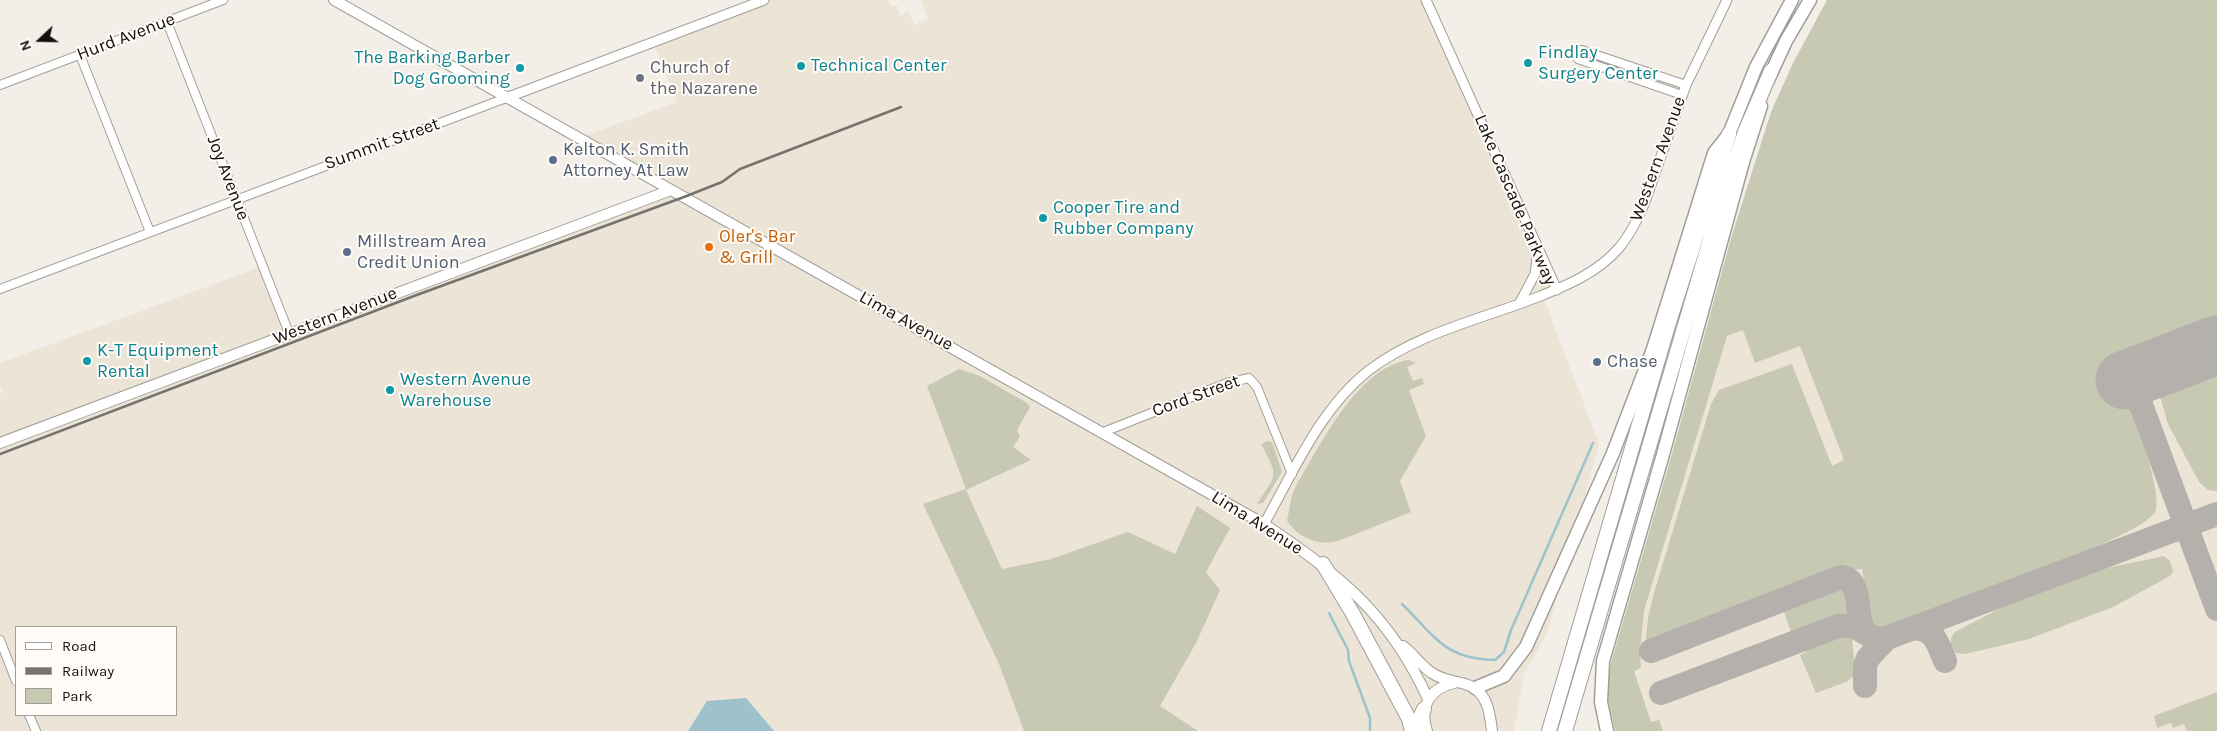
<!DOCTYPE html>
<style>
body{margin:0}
#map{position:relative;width:2217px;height:731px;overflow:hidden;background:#f3efe8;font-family:Karla,sans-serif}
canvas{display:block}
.legend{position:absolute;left:15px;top:626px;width:162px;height:90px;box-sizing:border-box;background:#fffcf8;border:1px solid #a19e9b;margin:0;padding:6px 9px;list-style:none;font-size:15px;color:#13110f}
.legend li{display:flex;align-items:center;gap:10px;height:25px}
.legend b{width:25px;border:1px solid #a19e9b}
.north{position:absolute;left:15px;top:15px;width:50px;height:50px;-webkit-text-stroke:4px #fffcf8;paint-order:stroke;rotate:249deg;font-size:14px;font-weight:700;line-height:20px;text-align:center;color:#13110f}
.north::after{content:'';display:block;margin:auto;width:18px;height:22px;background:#13110f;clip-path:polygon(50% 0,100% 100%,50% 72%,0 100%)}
</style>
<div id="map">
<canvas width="2217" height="731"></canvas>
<ul class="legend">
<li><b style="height:6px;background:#fff"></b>Road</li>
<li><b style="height:6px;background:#76736f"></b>Railway</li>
<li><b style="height:14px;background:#c7c9b3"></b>Park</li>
</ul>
<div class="north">N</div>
</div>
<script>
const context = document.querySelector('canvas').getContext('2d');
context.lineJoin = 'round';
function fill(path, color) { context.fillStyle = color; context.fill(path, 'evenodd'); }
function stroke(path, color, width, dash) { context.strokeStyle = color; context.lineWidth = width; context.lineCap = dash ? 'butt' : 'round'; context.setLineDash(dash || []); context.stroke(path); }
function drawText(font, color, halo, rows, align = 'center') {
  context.font = font + ' Karla,sans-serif'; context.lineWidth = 4; context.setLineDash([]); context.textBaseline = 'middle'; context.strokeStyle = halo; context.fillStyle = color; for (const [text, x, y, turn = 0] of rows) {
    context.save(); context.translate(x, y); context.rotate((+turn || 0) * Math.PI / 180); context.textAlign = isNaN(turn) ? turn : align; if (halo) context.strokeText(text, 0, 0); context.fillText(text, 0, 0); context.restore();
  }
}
fill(new Path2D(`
 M764,0h124l3,7 6,-2 3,10 9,-3 5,13 14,-6 -7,-19h505l131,290 -14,6 56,148 -52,190 -23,40 -10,57h-1514v-338l3,-1 -3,-7v-22l263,-97 26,67 381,-142 -91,-53 98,-36 -24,-60zM16,627h160v88h-160z
 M2217,0v731h-583l-14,-39 75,-249v-41l81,-263z`), '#ece4d7');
fill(new Path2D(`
 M1827,0h390v320l-104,40c9,26 53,131 42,152 -13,26 -234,103 -274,118 -18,-8 -15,-44 -19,-61l-25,3 -188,69 -3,-2 2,-21 6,-25 57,-189 8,-14 73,-26 40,102 12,-6 -44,-114 -45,17 -12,-33 -16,6 -83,275 -4,40 1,17 -7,3 17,51 8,-2 4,11h-48l-8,-37 1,-21 63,-216 60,-219 40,-126 22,-49z
 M1409,360l7,3 -9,4 6,14 9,-3 2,6 -15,6 17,46 -26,45 11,31 -70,28c-20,7 -42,-1 -54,-19l5,-26 5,-11c24,-40 61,-117 112,-124z
 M2217,363v128l-9,-1 -9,-8 -31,-58 -8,-28 11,-15z
 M959,369l21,7 47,27 3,4 -13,23 3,7 -7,10 18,13 -65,30 36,79 49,-10 77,-27 47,22 22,-48 33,22 -24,44 14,18 -24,53 -36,63 38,25h-174l-25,-67 -76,-160 43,-15 -39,-103z
 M1268,441l4,1 10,30 -19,31 -6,1c19,-30 23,-25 4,-60z
 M2164,556l6,5 3,10 -3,5 -57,31 -84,32 -64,15 -9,-1 -5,-6v-9l4,-6 57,-30 85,-32z
 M1840,584h3c5,9 7,26 1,35l-51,19 -11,-32z
 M1842,633l10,7 4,34 -10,8 -30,11 -16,-38 6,-3 -2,-5z
 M2217,692v39h-30l-3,-7 -11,4 -2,-5 -14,5 -3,-12z`), '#c7c9b3');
fill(new Path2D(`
 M746,698l28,33h-86l19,-30z`), '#9dc2cc');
stroke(new Path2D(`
 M1402,604c33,32 42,55 93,56l9,-8 7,-22 82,-187
 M1329,613l19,37 1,11 21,57v13`), '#9dc2cc', 2.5);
stroke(new Path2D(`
 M2131,378l86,231
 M1914,628c21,1 24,16 31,33
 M1651,651l190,-74c23,3 13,39 23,54
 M1865,686v-20l3,-8 19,-20
 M1661,693l177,-67c23,-4 29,16 49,12l330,-124`), '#b4b1ac', 24);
stroke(new Path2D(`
 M2125,380l92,-35`), '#b4b1ac', 59);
const minor = new Path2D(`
 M167,22l122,311
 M1582,50l104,35
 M80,55l70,177
 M1578,59l104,36
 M0,85l223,-85
 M0,289l506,-191
 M1101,433l126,-50 22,-5 8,9 35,87
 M0,640l16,41
 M29,715l7,16`);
const tertiary = new Path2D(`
 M1426,0l131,290
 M506,98l258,-98
 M1519,304l16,-30 3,-23
 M1264,524c30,-53 56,-115 104,-153 49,-38 114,-52 170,-74 30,-12 59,-24 81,-49 11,-13 19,-29 26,-46l41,-117 41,-85`);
const secondary = new Path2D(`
 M334,0l930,524c75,51 125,89 164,175
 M0,443l671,-253
 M1403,646c11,8 18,20 29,27 10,7 22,8 33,11 22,6 25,28 27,47
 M1427,731c-8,-24 3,-43 27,-48`);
const trunk = new Path2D(`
 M1768,80l18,-39 24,-41
 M1475,688l29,-12 22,-29 87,-194 40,-104 61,-196 15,-19 27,-67 36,-67
 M1607,731l-6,-29 2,-41 59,-203 81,-296 18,-56`);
const motorway = new Path2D(`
 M1323,564l30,50 56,105 3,12
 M1414,731l10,-22
 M1549,731l120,-409 60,-188
 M1565,731l159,-538 21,-61 26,-61`);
stroke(minor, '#a19e97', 10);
stroke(tertiary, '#a19e97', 11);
stroke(secondary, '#a19e97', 12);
stroke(trunk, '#a19e97', 15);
stroke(motorway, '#a19e97', 16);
stroke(minor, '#fff', 8);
stroke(tertiary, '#fff', 9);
stroke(secondary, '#fff', 10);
stroke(trunk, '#fff', 12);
stroke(motorway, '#fff', 14);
stroke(new Path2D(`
 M0,454l414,-158 270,-99 38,-15 18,-13 161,-62`), '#76736f', 2.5);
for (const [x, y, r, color] of [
 [1528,63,5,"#0f9aa8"],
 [801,66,5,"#0f9aa8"],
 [520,68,5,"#0f9aa8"],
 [640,78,5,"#6b7280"],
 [553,160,5,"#5c6f8a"],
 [1043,218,5,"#0f9aa8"],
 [709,247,5,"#e8710a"],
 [347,252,5,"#5c6f8a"],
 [87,361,5,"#0f9aa8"],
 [1597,362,5,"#5c6f8a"],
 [390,390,5,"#0f9aa8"]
]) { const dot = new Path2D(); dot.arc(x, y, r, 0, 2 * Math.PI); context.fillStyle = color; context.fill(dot); stroke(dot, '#fffcf8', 2); }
drawText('18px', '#13110f', '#fffcf8', [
 ["Hurd Avenue",126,37,-21],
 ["Summit Street",382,144,-20],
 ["Western Avenue",1658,159,-70],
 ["Joy Avenue",228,178,69],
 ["Lake Cascade Parkway",1515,200,67],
 ["Western Avenue",335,316,-21],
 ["Lima Avenue",906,321,29],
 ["Cord Street",1196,396,-20],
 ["Lima Avenue",1257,523,32]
]);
drawText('18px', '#0d838f', '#fffcf8', [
 ["Findlay",1538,53],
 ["Surgery Center",1538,74],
 ["The Barking Barber",510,58,"right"],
 ["Dog Grooming",510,79,"right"],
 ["Technical Center",811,66],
 ["Cooper Tire and",1053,208],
 ["Rubber Company",1053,229],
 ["K-T Equipment",97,351],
 ["Rental",97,372],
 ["Western Avenue",400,380],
 ["Warehouse",400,401]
], 'left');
drawText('18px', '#5b616d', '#fffcf8', [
 ["Church of",650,68],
 ["the Nazarene",650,89]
], 'left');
drawText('18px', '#4e5e75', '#fffcf8', [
 ["Kelton K. Smith",563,150],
 ["Attorney At Law",563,171],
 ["Millstream Area",357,242],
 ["Credit Union",357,263],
 ["Chase",1607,362]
], 'left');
drawText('18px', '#c56008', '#fffcf8', [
 ["Oler's Bar",719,237],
 ["& Grill",719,258]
], 'left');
</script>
